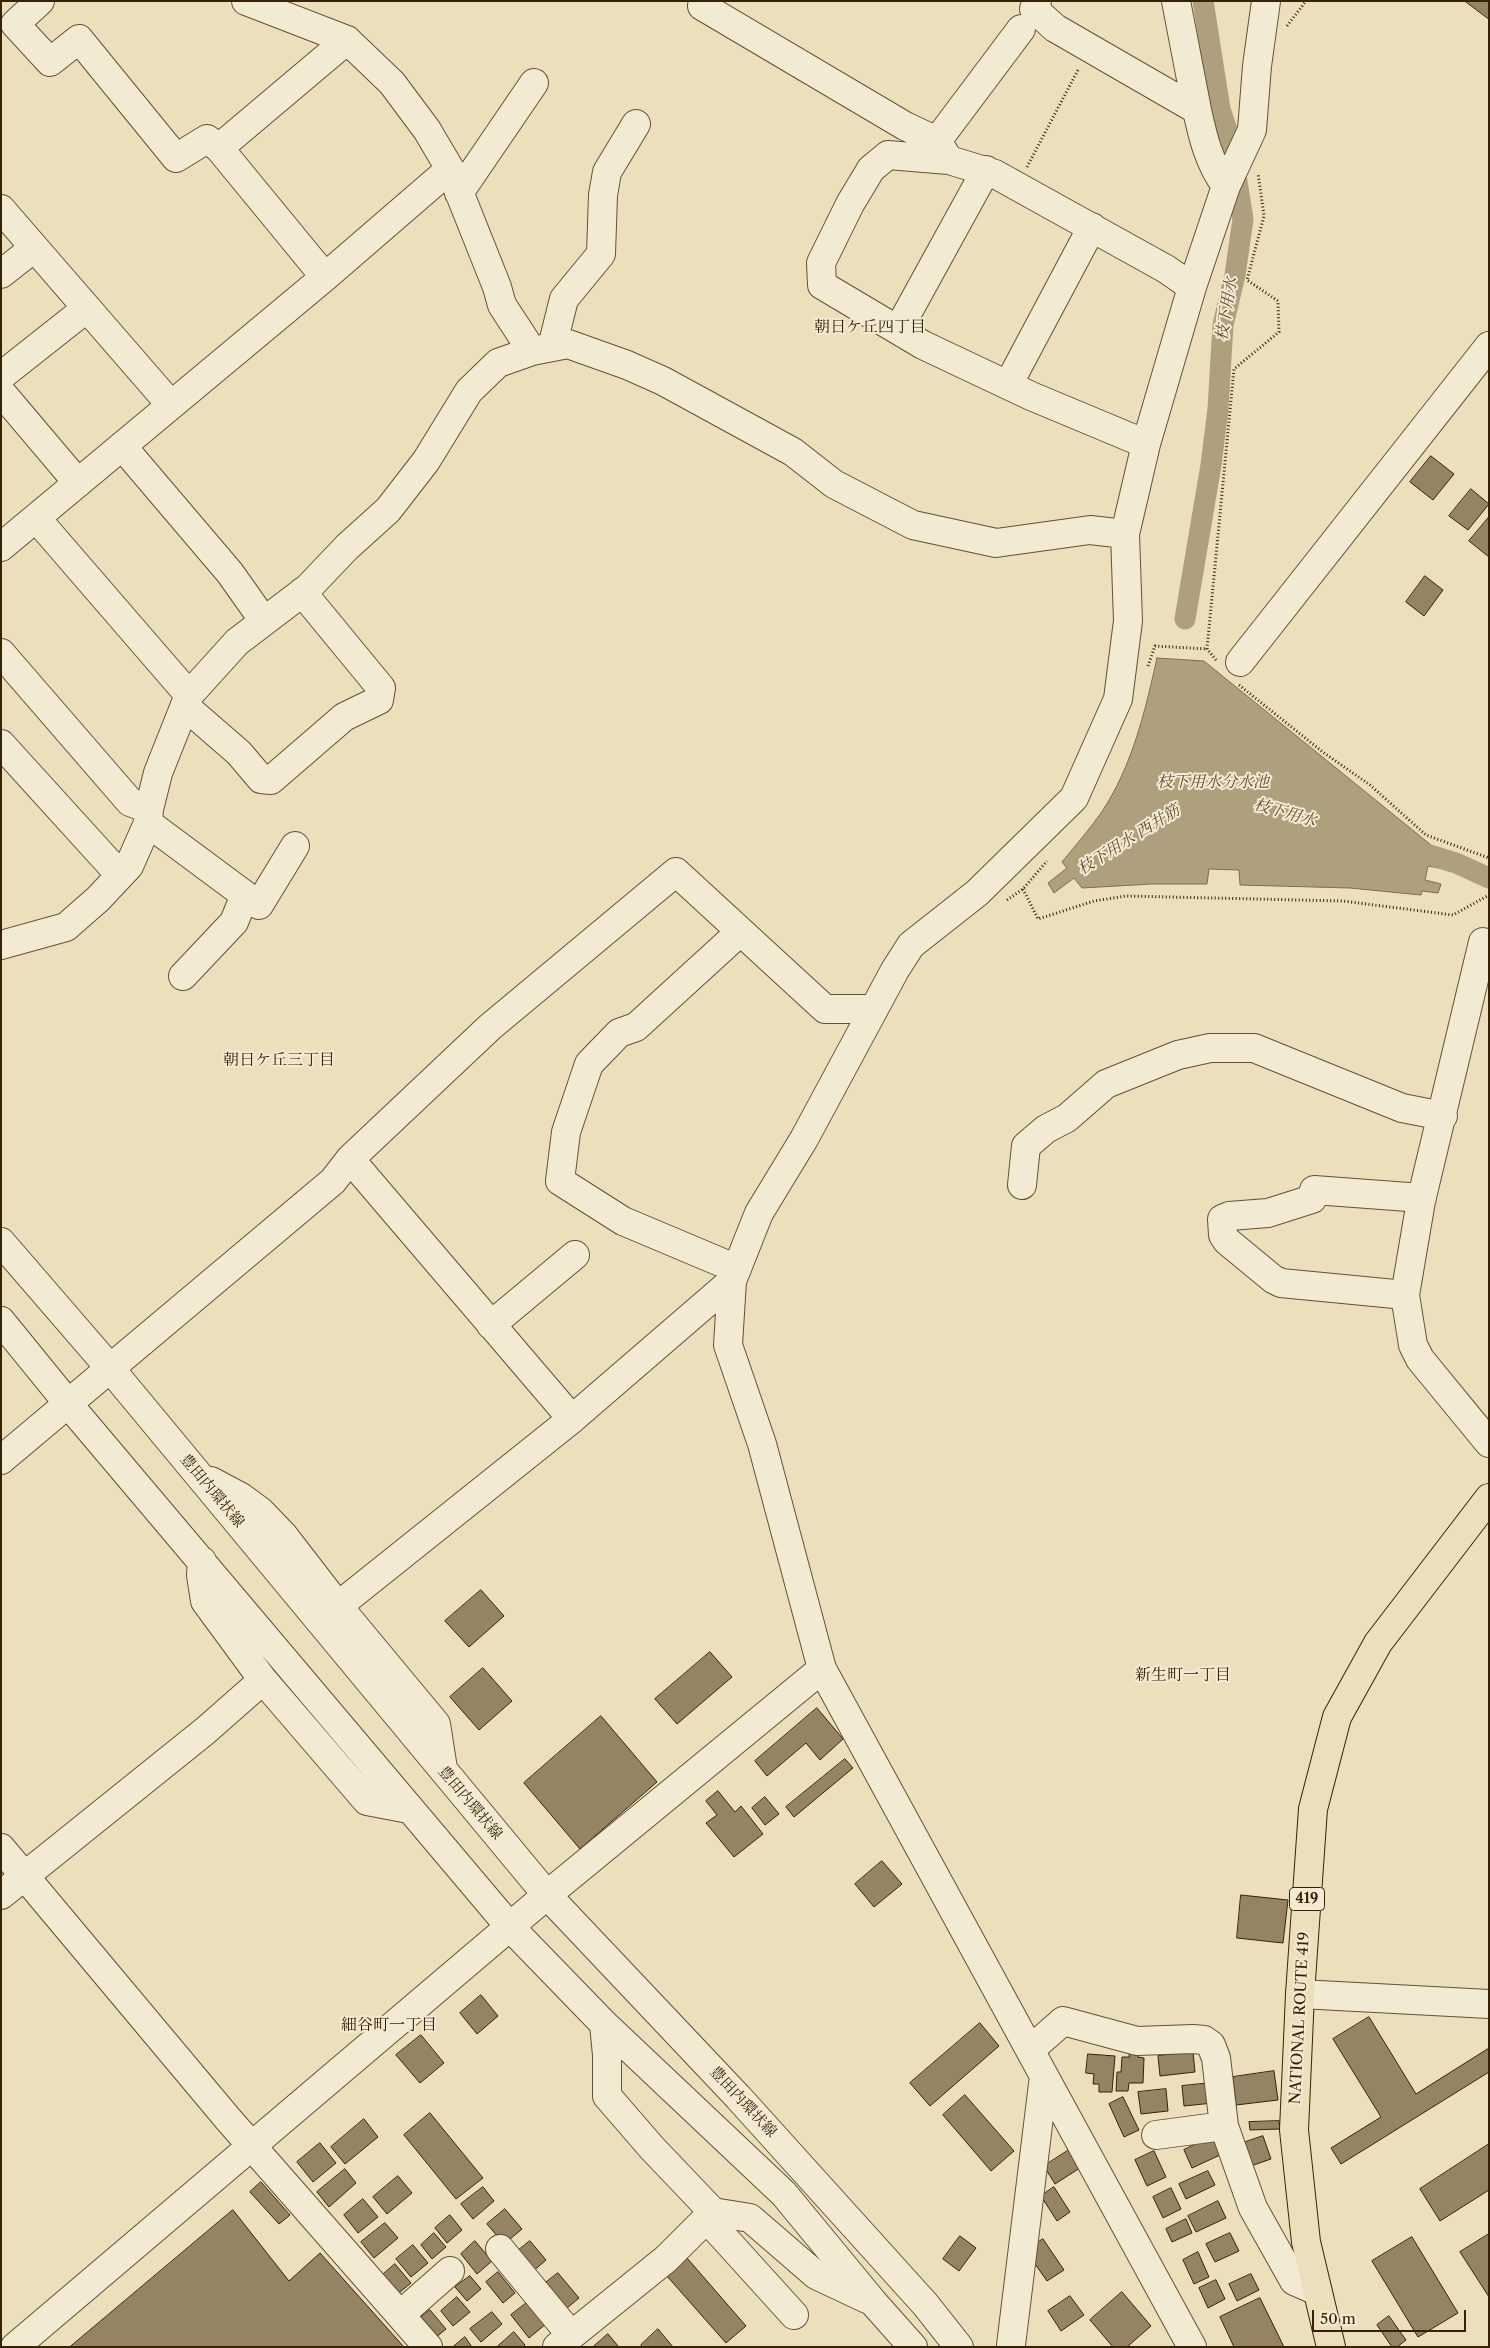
<!DOCTYPE html>
<meta charset="utf-8">
<style>
body{margin:0}
#map{position:relative;width:1490px;height:2348px;overflow:hidden;background:#ecdfbb;font-family:"Libre Caslon Text",serif}
canvas{display:block}
.frame{position:absolute;inset:0;border:2px solid #372205;pointer-events:none}
.scale{position:absolute;left:1312px;top:2310px;width:154px;height:22px;box-sizing:border-box;border:2px solid #372205;border-top:0;padding-left:6px;font-size:15px;line-height:18px;white-space:nowrap;color:#372205;-webkit-text-stroke:4px #f3ead3;paint-order:stroke}
</style>
<div id="map">
<canvas width="1490" height="2348"></canvas>
<div class="frame"></div>
<div class="scale">50 m</div>
</div>
<script>
const context = document.querySelector('canvas').getContext('2d');
context.lineJoin = 'round';
function fill(path, color) { context.fillStyle = color; context.fill(path, 'evenodd'); }
function stroke(path, color, width, dash) { context.strokeStyle = color; context.lineWidth = width; context.lineCap = dash ? 'butt' : 'round'; context.setLineDash(dash || []); context.stroke(path); }
function drawText(font, color, halo, rows, align = 'center') {
  context.font = font + ' "Libre Caslon Text","Noto Serif JP",serif'; context.lineWidth = 4; context.setLineDash([]); context.textBaseline = 'middle'; context.strokeStyle = halo; context.fillStyle = color; for (const [text, x, y, turn = 0] of rows) {
    context.save(); context.translate(x, y); context.rotate((+turn || 0) * Math.PI / 180); context.textAlign = isNaN(turn) ? turn : align; if (halo) context.strokeText(text, 0, 0); context.fillText(text, 0, 0); context.restore();
  }
}
const water = new Path2D(`
 M1157,658l47,3 227,184 -1,4 28,6 -3,16 -27,-5 -3,14 16,4 -3,9 -16,-2 -1,4 -71,-7 -110,-3 -1,-15 -30,-1 -2,15h-55l-70,4 -8,-10 -20,15 -6,-10 19,-15 -5,-6c13,-16 27,-32 39,-49 31,-46 44,-101 56,-155z`);
fill(water, '#ae9f7d');
stroke(water, '#7e6d4d', 1);
stroke(new Path2D(`
 M1185,619l26,-154 7,-56 5,-84 12,-50 8,-56 -13,-80 -10,-30 -17,-108
 M1430,855l26,8 33,15`), '#ae9f7d', 21);
const building = new Path2D(`
 M1465,1h24v18z
 M1431,456l23,18 -21,26 -23,-18z
 M1471,489l18,15 -21,26 -19,-14z
 M1489,517v40l-20,-16z
 M1425,576l18,14 -19,26 -18,-14z
 M481,1590l23,26 -35,31 -24,-26z
 M710,1652l22,25 -55,47 -22,-25z
 M483,1668l29,33 -33,29 -29,-33z
 M817,1708l26,31 -23,21 -14,-17 -39,33 -12,-15z
 M601,1716l56,66 -77,67 -56,-66z
 M845,1759l8,9 -59,49 -8,-10z
 M718,1791l17,21 6,-6 22,28 -29,23 -28,-34 11,-8 -11,-14z
 M765,1797l14,17 -14,11 -13,-17z
 M882,1861l20,23 -28,23 -19,-23z
 M1241,1895l47,5 -5,43 -46,-5z
 M481,1995l17,21 -21,18 -17,-21z
 M1369,2017l47,77 73,-46v24l-148,92 -10,-16 50,-31 -48,-78z
 M980,2023l19,23 -69,60 -20,-23z
 M421,2035l23,28 -24,20 -24,-28z
 M1129,2051h9v6l6,1 -1,25h-14l-1,8h-12l1,-19h4l1,-15h7z
 M1193,2052l2,20 -35,4 -2,-20z
 M1088,2054l27,2 -3,36h-13v-8h-6l1,-10 -8,-1z
 M1274,2071l4,29 -42,5 -3,-28z
 M1211,2083l2,20 -29,3 -2,-20z
 M1166,2089l2,22 -27,3 -3,-22z
 M965,2095l49,56 -23,20 -48,-56z
 M1123,2097l16,33 -15,7 -15,-33z
 M430,2113l53,65 -27,21 -52,-64z
 M364,2119l14,18 -33,27 -14,-17z
 M1279,2121l1,8 -30,1 -1,-8z
 M1212,2136l8,19 -28,13 -8,-18z
 M1263,2136l8,23 -23,8 -8,-23z
 M320,2143l16,20 -23,19 -16,-20z
 M1489,2144v46l-49,31 -20,-32z
 M1069,2150l11,18 -25,16 -11,-18z
 M1154,2151l12,26 -19,9 -12,-26z
 M345,2169l11,14 -27,24 -12,-15z
 M1208,2171l7,14 -29,14 -7,-15z
 M398,2176l14,17 -25,21 -14,-17z
 M261,2182l29,33 -11,9 -29,-32z
 M483,2187l11,14 -21,18 -12,-15z
 M1054,2187l16,25 -13,9 -16,-25z
 M1171,2188l10,21 -18,9 -10,-21z
 M363,2199l15,18 -20,16 -14,-18z
 M1218,2201l8,17 -30,14 -8,-16z
 M505,2209l17,20 -18,15 -17,-20z
 M233,2210l56,71 31,-28 84,94h-334z
 M450,2215l12,15 -15,13 -12,-15z
 M1186,2219l6,14 -20,9 -6,-13z
 M385,2223l13,15 -24,20 -13,-16z
 M434,2233l12,14 -14,12 -11,-14z
 M1230,2233l9,18 -24,11 -9,-18z
 M1489,2234v63l-29,-45z
 M960,2236l16,12 -17,23 -16,-12z
 M1412,2237l46,76 -40,24 -46,-76z
 M1043,2239l21,31 -17,11 -21,-30z
 M475,2241l17,20 -15,13 -16,-20z
 M530,2241l16,19 -15,13 -16,-20z
 M413,2245l15,18 -17,14 -15,-18z
 M1198,2252l11,25 -15,7 -11,-24z
 M687,2258l59,68 -20,17 -60,-68z
 M395,2264l16,19 -17,14 -15,-19z
 M498,2272l17,21 -12,10 -17,-21z
 M558,2273l21,25 -19,16 -21,-26z
 M1251,2274l8,16 -22,11 -8,-17z
 M470,2276l11,13 -14,12 -12,-14z
 M1216,2280l9,19 -17,9 -9,-20z
 M1122,2292l29,34 -24,21h-14l-23,-27z
 M1070,2296l14,19 -23,16 -13,-20z
 M457,2297l13,15 -17,14 -12,-15z
 M1260,2298l24,49h-50l-14,-30z
 M529,2301l18,22 -18,15 -18,-23z
 M430,2310l16,19 -11,9 -16,-19z
 M492,2312l10,12 -21,18 -11,-13z
 M1389,2316l17,24 -9,7h-5l-15,-22z
 M658,2329l15,18h-30l-2,-2z
 M514,2332l11,13 -2,2h-26z
 M608,2334l11,13h-26z
 M465,2337l7,10h-19z`);
fill(building, '#958464');
stroke(building, '#372205', 1);
const minor = new Path2D(`
 M40,1l-25,23 35,38 29,-23 97,119 31,-19 12,9 128,-108
 M246,1l101,39 45,43 35,47 23,39 47,118 5,18 30,46
 M1037,1l-3,8 21,19 142,82 -21,-109
 M702,6l203,120 32,15 12,19
 M1197,110c6,28 12,53 29,76
 M937,141l84,-112
 M219,148l106,129
 M459,193l75,-110
 M1,209l170,196
 M1,274l33,-26
 M898,330l88,-160
 M552,347l12,-48 37,-45 2,-59 4,-23 29,-48
 M1,376l86,-68
 M1008,385l84,-158
 M1,392l77,91
 M1146,444l-115,-48 -108,-51 -101,-60 -1,-22 29,-59 21,-35 17,-14 61,5 46,14 171,95 26,18
 M122,446l108,127 34,48
 M36,518l153,177
 M1,547l324,-270 125,-108
 M1,653l129,149 19,7
 M1240,662l249,-316
 M186,707l53,46 22,26 10,1 73,-63 35,-17 2,-12 -79,-96
 M1,744l119,131
 M148,823l97,72 -11,27 -51,54
 M259,905l36,-59
 M1483,942l-62,259 -16,94 8,50 7,14 69,84
 M1,945l65,-18 32,-28 31,-33 19,-43 1,-14 9,-36 31,-78 48,-53 71,-54 39,-41 41,-37 38,-49 43,-70 29,-28 34,-12 36,-7 59,21 36,16 130,71 41,32 79,41 83,18 94,-13 35,4
 M350,1159l222,260
 M1022,1185l4,-39 20,-17 21,-11 39,-34 72,-29 32,-7h44l148,60 41,8
 M1,1242l108,125 438,528 191,202 187,207 34,43
 M737,1269l-114,-48 -63,-40 6,-49 23,-68 30,-31 17,-6 104,-95
 M1405,1295l-124,-12 -8,-4 -46,-38 -4,-6 -1,-16 7,-3 39,-3 44,-14 2,-9 108,8
 M1,1321l74,91 435,515 94,97 180,170 89,108 40,45
 M491,1325l84,-70
 M1,1460l332,-279 17,-22 140,-132 186,-155 149,137h49
 M211,1481l30,16 19,14 24,25 54,70 98,118 7,45
 M202,1561l-1,14 4,26 58,79 104,121 42,8
 M338,1606l234,-187 160,-138
 M1,1848l227,271 200,228
 M1,1895l204,-164 58,-51
 M1300,1994l189,10
 M604,2024l3,31v41l45,52 61,64 37,6 66,57 51,24
 M1030,2050l33,-29 74,20 56,-2 11,1 7,5 5,13 8,68 29,82 41,73 23,10
 M1156,2135l68,-9
 M707,2219l87,96
 M500,2249l71,86
 M400,2315l50,-44
 M1011,2345l33,-269
 M15,2347l532,-452 275,-226
 M557,2347l109,-88 47,-47
 M1192,2347l-370,-678 -60,-225 -34,-99 4,-64 27,-68 45,-74 91,-169 16,-25 66,-52 97,-95 44,-99 10,-78 -3,-87 21,-90 46,-157 34,-101 26,-56 5,-64 9,-65`);
const highway = new Path2D(`
 M1331,2347l-25,-105 -12,-112 6,-136 13,-185 24,-92 41,-74 111,-145`);
stroke(minor, '#645132', 30);
stroke(highway, '#372205', 30);
stroke(new Path2D(`
 M1287,26l19,-25
 M1027,167l52,-99
 M1216,660l-9,-11 27,-280 45,-37 -1,-31 -31,-21 17,-64 -6,-43
 M1148,666l7,-20 52,3
 M1239,685l85,68 46,32 56,50 63,23
 M1023,889l15,30 56,-18 32,-5 217,5 110,14 36,-20
 M1007,900l16,-11 24,-28`), '#372205', 3, [1, 2.5]);
stroke(minor, '#f3ead3', 28);
stroke(highway, '#ecdfbb', 28);
for (const [x, y, w] of [
 [1307,1899,35]
]) { const box = new Path2D(); box.roundRect(x - w / 2, y - 11.5, w, 23, 4); context.fillStyle = '#f3ead3'; context.fill(box); stroke(box, '#372205', 1); }
drawText('bold 14px', '#372205', null, [
 ["419",1307,1899]
]);
drawText('15px', '#372205', '#f3ead3', [
 ["豊田内環状線",212,1491,50],
 ["豊田内環状線",470,1803,50],
 ["NATIONAL ROUTE 419",1300,2018,-87],
 ["豊田内環状線",743,2102,47]
]);
drawText('italic 16px', '#614e2f', '#f3ead3', [
 ["枝下用水",1227,309,-81],
 ["枝下用水分水池",1213,782],
 ["枝下用水",1285,813,16],
 ["枝下用水 西井筋",1129,840,-32]
]);
drawText('16px', '#372205', '#f3ead3', [
 ["朝日ケ丘四丁目",870,327],
 ["朝日ケ丘三丁目",279,1060],
 ["新生町一丁目",1183,1675],
 ["細谷町一丁目",389,2025]
]);
</script>
